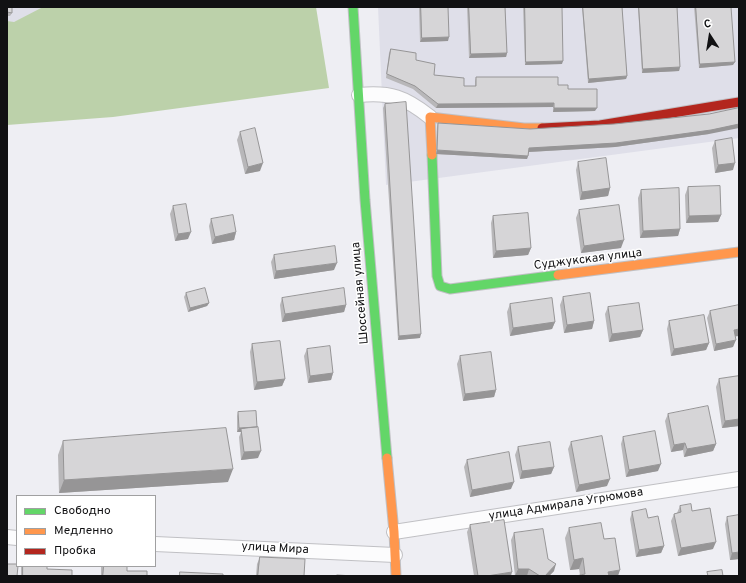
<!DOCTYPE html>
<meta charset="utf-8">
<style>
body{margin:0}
#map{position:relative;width:746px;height:583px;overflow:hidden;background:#eeeef3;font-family:Overpass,sans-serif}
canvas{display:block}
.frame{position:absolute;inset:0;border:8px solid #111113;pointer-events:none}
.legend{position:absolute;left:16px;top:495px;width:140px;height:72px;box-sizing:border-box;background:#fff;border:1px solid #a0a0a1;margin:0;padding:5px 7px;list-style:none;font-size:12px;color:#111113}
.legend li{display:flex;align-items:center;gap:8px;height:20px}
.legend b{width:20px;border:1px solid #a0a0a1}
.north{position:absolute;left:690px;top:16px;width:40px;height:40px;-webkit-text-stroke:3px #fff;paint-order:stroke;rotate:348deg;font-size:11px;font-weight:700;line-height:16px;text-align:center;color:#111113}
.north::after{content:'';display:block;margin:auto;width:14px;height:18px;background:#111113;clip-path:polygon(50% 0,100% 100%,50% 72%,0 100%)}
</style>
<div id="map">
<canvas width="746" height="583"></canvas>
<div class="frame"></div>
<ul class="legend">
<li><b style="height:5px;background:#63d668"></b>Свободно</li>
<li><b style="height:5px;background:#ff974d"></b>Медленно</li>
<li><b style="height:5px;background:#b3261e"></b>Пробка</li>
</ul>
<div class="north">С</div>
</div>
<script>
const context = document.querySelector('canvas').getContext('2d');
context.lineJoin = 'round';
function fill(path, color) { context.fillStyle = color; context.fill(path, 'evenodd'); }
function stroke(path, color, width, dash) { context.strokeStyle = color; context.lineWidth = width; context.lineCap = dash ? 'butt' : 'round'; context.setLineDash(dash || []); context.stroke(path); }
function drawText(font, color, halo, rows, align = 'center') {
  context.font = font + ' Overpass,sans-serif'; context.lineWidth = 3; context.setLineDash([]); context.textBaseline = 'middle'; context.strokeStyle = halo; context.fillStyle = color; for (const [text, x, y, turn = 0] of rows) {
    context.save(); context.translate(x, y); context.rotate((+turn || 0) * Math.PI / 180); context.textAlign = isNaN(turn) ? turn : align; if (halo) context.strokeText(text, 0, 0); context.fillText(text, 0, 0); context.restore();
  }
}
fill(new Path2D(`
 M7,7h45l-45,18z
 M378,7h361v131l-353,47z`), '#dfdfe9');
fill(new Path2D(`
 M43,7h273l13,81 -216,29 -106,8v-104l7,1z`), '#bcd1aa');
const street = new Path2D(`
 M359,95c31,-3 46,2 71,22
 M394,532l345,-53
 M7,537l10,1
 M155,544l240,11`);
const fast = new Path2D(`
 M353,7l12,193 22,258
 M432,155l5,121 3,10 10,3 108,-14`);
const slow = new Path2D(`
 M432,155l-2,-38 94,11h18
 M558,275l181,-23
 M387,458l7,74 2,44`);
const jam = new Path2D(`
 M542,128l58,-3 139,-23`);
stroke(street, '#c0c0c4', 16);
stroke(fast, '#c0c0c4', 11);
stroke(slow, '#c0c0c4', 11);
stroke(jam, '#c0c0c4', 11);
stroke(street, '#fcfcfd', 14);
stroke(fast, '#63d668', 9);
stroke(slow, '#ff974d', 9);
stroke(jam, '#b3261e', 9);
fill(new Path2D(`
 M7,7l5,6 -2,3h-3z
 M419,7h29v34l-28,1z
 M467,7h38l2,46 -1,4 -37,1z
 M523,7h39v57l-37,1z
 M582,7h40l5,69 -1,3 -38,4z
 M638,7h39l3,60 -1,4 -37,2z
 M694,7h37l2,58 -34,3z
 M391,49l25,11 18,15 30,11h11v-5l1,-4 82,8 10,4 27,22 -42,1v-5l-117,1 -23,-19 -27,-11 3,-25z
 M385,104l35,234 -22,2 -15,-232z
 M438,123l92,6 179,5 -94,13 -86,5 -1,4 -1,3 -91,-5 1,-27z
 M240,132l20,39 -15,3 -8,-34z
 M715,141l18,29 -18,3 -3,-25z
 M578,162l32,26 -2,8 -28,4 -4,-30z
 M688,187l33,28 -3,7 -32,1 -1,-28z
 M641,190l39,39 -2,7 -38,2 -2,-40z
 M173,206l15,33 -13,2 -5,-27z
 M579,210l42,38 -40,5 -5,-35z
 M493,216l38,32 -3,7 -35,3 -2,-35z
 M211,219l25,13 -2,8 -22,4 -3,-18z
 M274,255l60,15 -60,9 -3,-17z
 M186,293l23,10 -2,3 -19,6 -4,-15z
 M563,297l31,24 -2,8 -28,4 -4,-28z
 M282,298l64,7 -2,7 -62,10 -2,-17z
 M510,304l45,18 -3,7 -42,7 -3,-24z
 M608,307l35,23 -3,7 -31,5 -4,-28z
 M710,311l29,25h-4l-2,11 -19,4 -7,-33z
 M669,321l40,22 -3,7 -35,6 -4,-27z
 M252,344l33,35 -3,7 -28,4 -4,-38z
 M307,349l26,24 -2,7 -23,3 -4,-27z
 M460,356l36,34 -2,7 -31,4 -6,-37z
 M739,376v51v-1l-17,2 -6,-41 3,-8z
 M238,412l20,46 -17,2 -2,-23 2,-5h-4v-16z
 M668,414l48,30 -3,7 -29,6 -1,-7 -12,2 -6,-31z
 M623,437l35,34 -32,6 -5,-33z
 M63,441l165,41 -169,11 -1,-38z
 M571,442l36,44 -31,6 -8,-43z
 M518,447l36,20 -3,7 -31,5 -5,-24z
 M467,460l44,29 -41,8 -6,-30z
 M680,506l12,5 21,38 -35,7 -7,-35 3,-7 3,-1z
 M632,512l16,6 16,28 -3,7 -25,4 -6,-38z
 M727,517l12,42 -9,1 -5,-36z
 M470,525l41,51h-37l-7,-44z
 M569,528l35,11 16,31 -40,5 -1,-6 -9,1 -5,-32z
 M514,533l34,26 6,12 -5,5h-34l-4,-36z
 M260,557l44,19h-48l1,-12z
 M21,566h26v3l25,7h-51z
 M101,566h26v5l20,5h-46z`), '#b8b7b9');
fill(new Path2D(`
 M449,37l-1,4 -28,1 2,-4z
 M507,53l-1,4 -37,1 2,-4z
 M563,61l-1,3 -37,1 1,-3z
 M735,62l-2,3 -34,3 1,-4z
 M680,67l-1,4 -37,2 1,-4z
 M627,76l-1,3 -38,4 1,-4z
 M554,103l-1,4 -117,1 2,-4z
 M554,108h43l-2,3 -42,1z
 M739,124v4l-30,6 -94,13 -87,5 1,-4z
 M437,150l91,6 -1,3 -91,-5z
 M263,163l-3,8 -15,3 3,-7z
 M735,163l-2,7 -18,3 3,-8z
 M610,188l-2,8 -28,4 2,-8z
 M721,215l-3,7 -32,1 3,-7z
 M680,229l-2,7 -38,2 3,-7z
 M191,232l-3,7 -13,2 3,-7z
 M236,232l-2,8 -22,4 3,-7z
 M624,240l-3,8 -40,5 3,-7z
 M531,248l-3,7 -35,3 3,-7z
 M337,263l-3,7 -60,9 2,-8z
 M209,303l-2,3 -19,6 2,-4z
 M346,305l-2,7 -62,10 3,-8z
 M594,321l-2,8 -28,4 3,-8z
 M555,322l-3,7 -42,7 3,-8z
 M739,329v7l-8,1 3,-7z
 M643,330l-3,7 -31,5 3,-8z
 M421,334l-1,4 -22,2 1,-4z
 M736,340l-3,7 -19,4 2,-7z
 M709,343l-3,7 -35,6 3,-7z
 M333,373l-2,7 -23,3 2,-7z
 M285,379l-3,7 -28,4 3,-8z
 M496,390l-2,7 -31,4 2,-7z
 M739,419v7l-17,2 3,-7z
 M257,427l-16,2v3h-4l2,-4z
 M685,443l-2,7 -12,2 3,-7z
 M716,444l-3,7 -29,6 3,-8z
 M261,451l-3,7 -17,2 3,-8z
 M661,464l-3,7 -32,6 3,-7z
 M554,467l-3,7 -31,5 2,-8z
 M233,469l-5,13 -169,11 5,-13z
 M610,479l-3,7 -31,6 3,-7z
 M514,482l-3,7 -41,8 2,-7z
 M716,542l-3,7 -35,7 3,-8z
 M664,546l-3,7 -25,4 3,-7z
 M739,552v7l-9,1 2,-7z
 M583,558l-4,11 -9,1 4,-10z
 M556,564l-2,7 -5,5h-4z
 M518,569h11l-2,7h-12z
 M620,570l-2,6h-11l1,-4z
 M512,572l-1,4h-24z`), '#969596');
const building = new Path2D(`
 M7,7h5v6l-5,-1z
 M421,7h27l1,30 -27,1z
 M469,7h36l2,46 -36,1z
 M525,7h37l1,54 -37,1z
 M583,7h39l5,69 -38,3z
 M639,7h38l3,60 -37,2z
 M696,7h35l4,55 -35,2z
 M391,49l25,4v7l19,4 -1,11 30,3v8h12v-9h82v8h10v4h29v19h-43v-5l-116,1 -23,-18 -28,-12z
 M406,102l15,232 -22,2 -14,-232z
 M739,108v16l-28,6 -95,13 -87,5 -1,8 -91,-6 1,-27 92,6 84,-5 95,-10z
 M255,128l8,35 -15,4 -8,-35z
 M732,138l3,25 -17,2 -3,-24z
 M606,158l4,30 -28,4 -4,-30z
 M720,186l1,29 -32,1 -1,-29z
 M679,188l1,41 -37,2 -2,-41z
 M186,204l5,28 -13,2 -5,-28z
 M619,205l5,35 -40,6 -5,-36z
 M528,213l3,35 -35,3 -3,-35z
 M233,215l3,17 -21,5 -4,-18z
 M335,246l2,17 -61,8 -2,-16z
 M205,288l4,15 -19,5 -4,-15z
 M344,288l2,17 -61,9 -3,-16z
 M590,293l4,28 -27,4 -4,-28z
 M552,298l3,24 -42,6 -3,-24z
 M639,303l4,27 -31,4 -4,-27z
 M739,305v24l-5,1 2,10 -20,4 -6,-33z
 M704,315l5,28 -35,6 -5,-28z
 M280,341l5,38 -28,3 -5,-38z
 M330,346l3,27 -23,3 -3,-27z
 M491,352l5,38 -31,4 -5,-38z
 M739,376v43l-14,2 -6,-42z
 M708,406l8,38 -29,5 -2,-6 -11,2 -6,-31z
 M256,411l1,16 -18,1 -1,-16z
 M258,427l3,24 -17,1 -3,-23z
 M226,428l7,41 -169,11 -1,-39z
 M655,431l6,33 -32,6 -6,-33z
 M602,436l8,43 -31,6 -8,-43z
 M550,442l4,25 -32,4 -4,-24z
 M509,452l5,30 -42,8 -5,-30z
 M691,504l1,7 18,-3 6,34 -35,6 -7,-34 7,-2 -1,-6z
 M646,509l2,9 10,-2 6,30 -25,4 -7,-38z
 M739,515v37l-7,1 -5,-36z
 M504,520l8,52 -25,4h-9l-8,-51z
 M601,523l3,16 11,-1 5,32 -12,2 1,4h-33l9,-2 -2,-16 -9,2 -5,-32z
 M543,529l5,30 8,5 -11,12h-5l-11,-7h-11l-4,-36z
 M260,557l45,2 -1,17h-46z
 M7,564h10v2h1l-1,10h-10z
 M23,566h24v3l25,1v6h-49z
 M104,566h23v5h20v5h-44z
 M722,570l1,6h-15l-1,-4z
 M180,572l43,2v2h-43z
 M337,575l17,1h-17z`);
fill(building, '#d6d5d7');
stroke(building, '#969596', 1);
drawText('12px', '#111113', '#fff', [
 ["Суджукская улица",588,260,-7],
 ["Шоссейная улица",361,293,-95],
 ["улица Адмирала Угрюмова",566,505,-9],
 ["улица Мира",275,549,3]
]);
</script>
